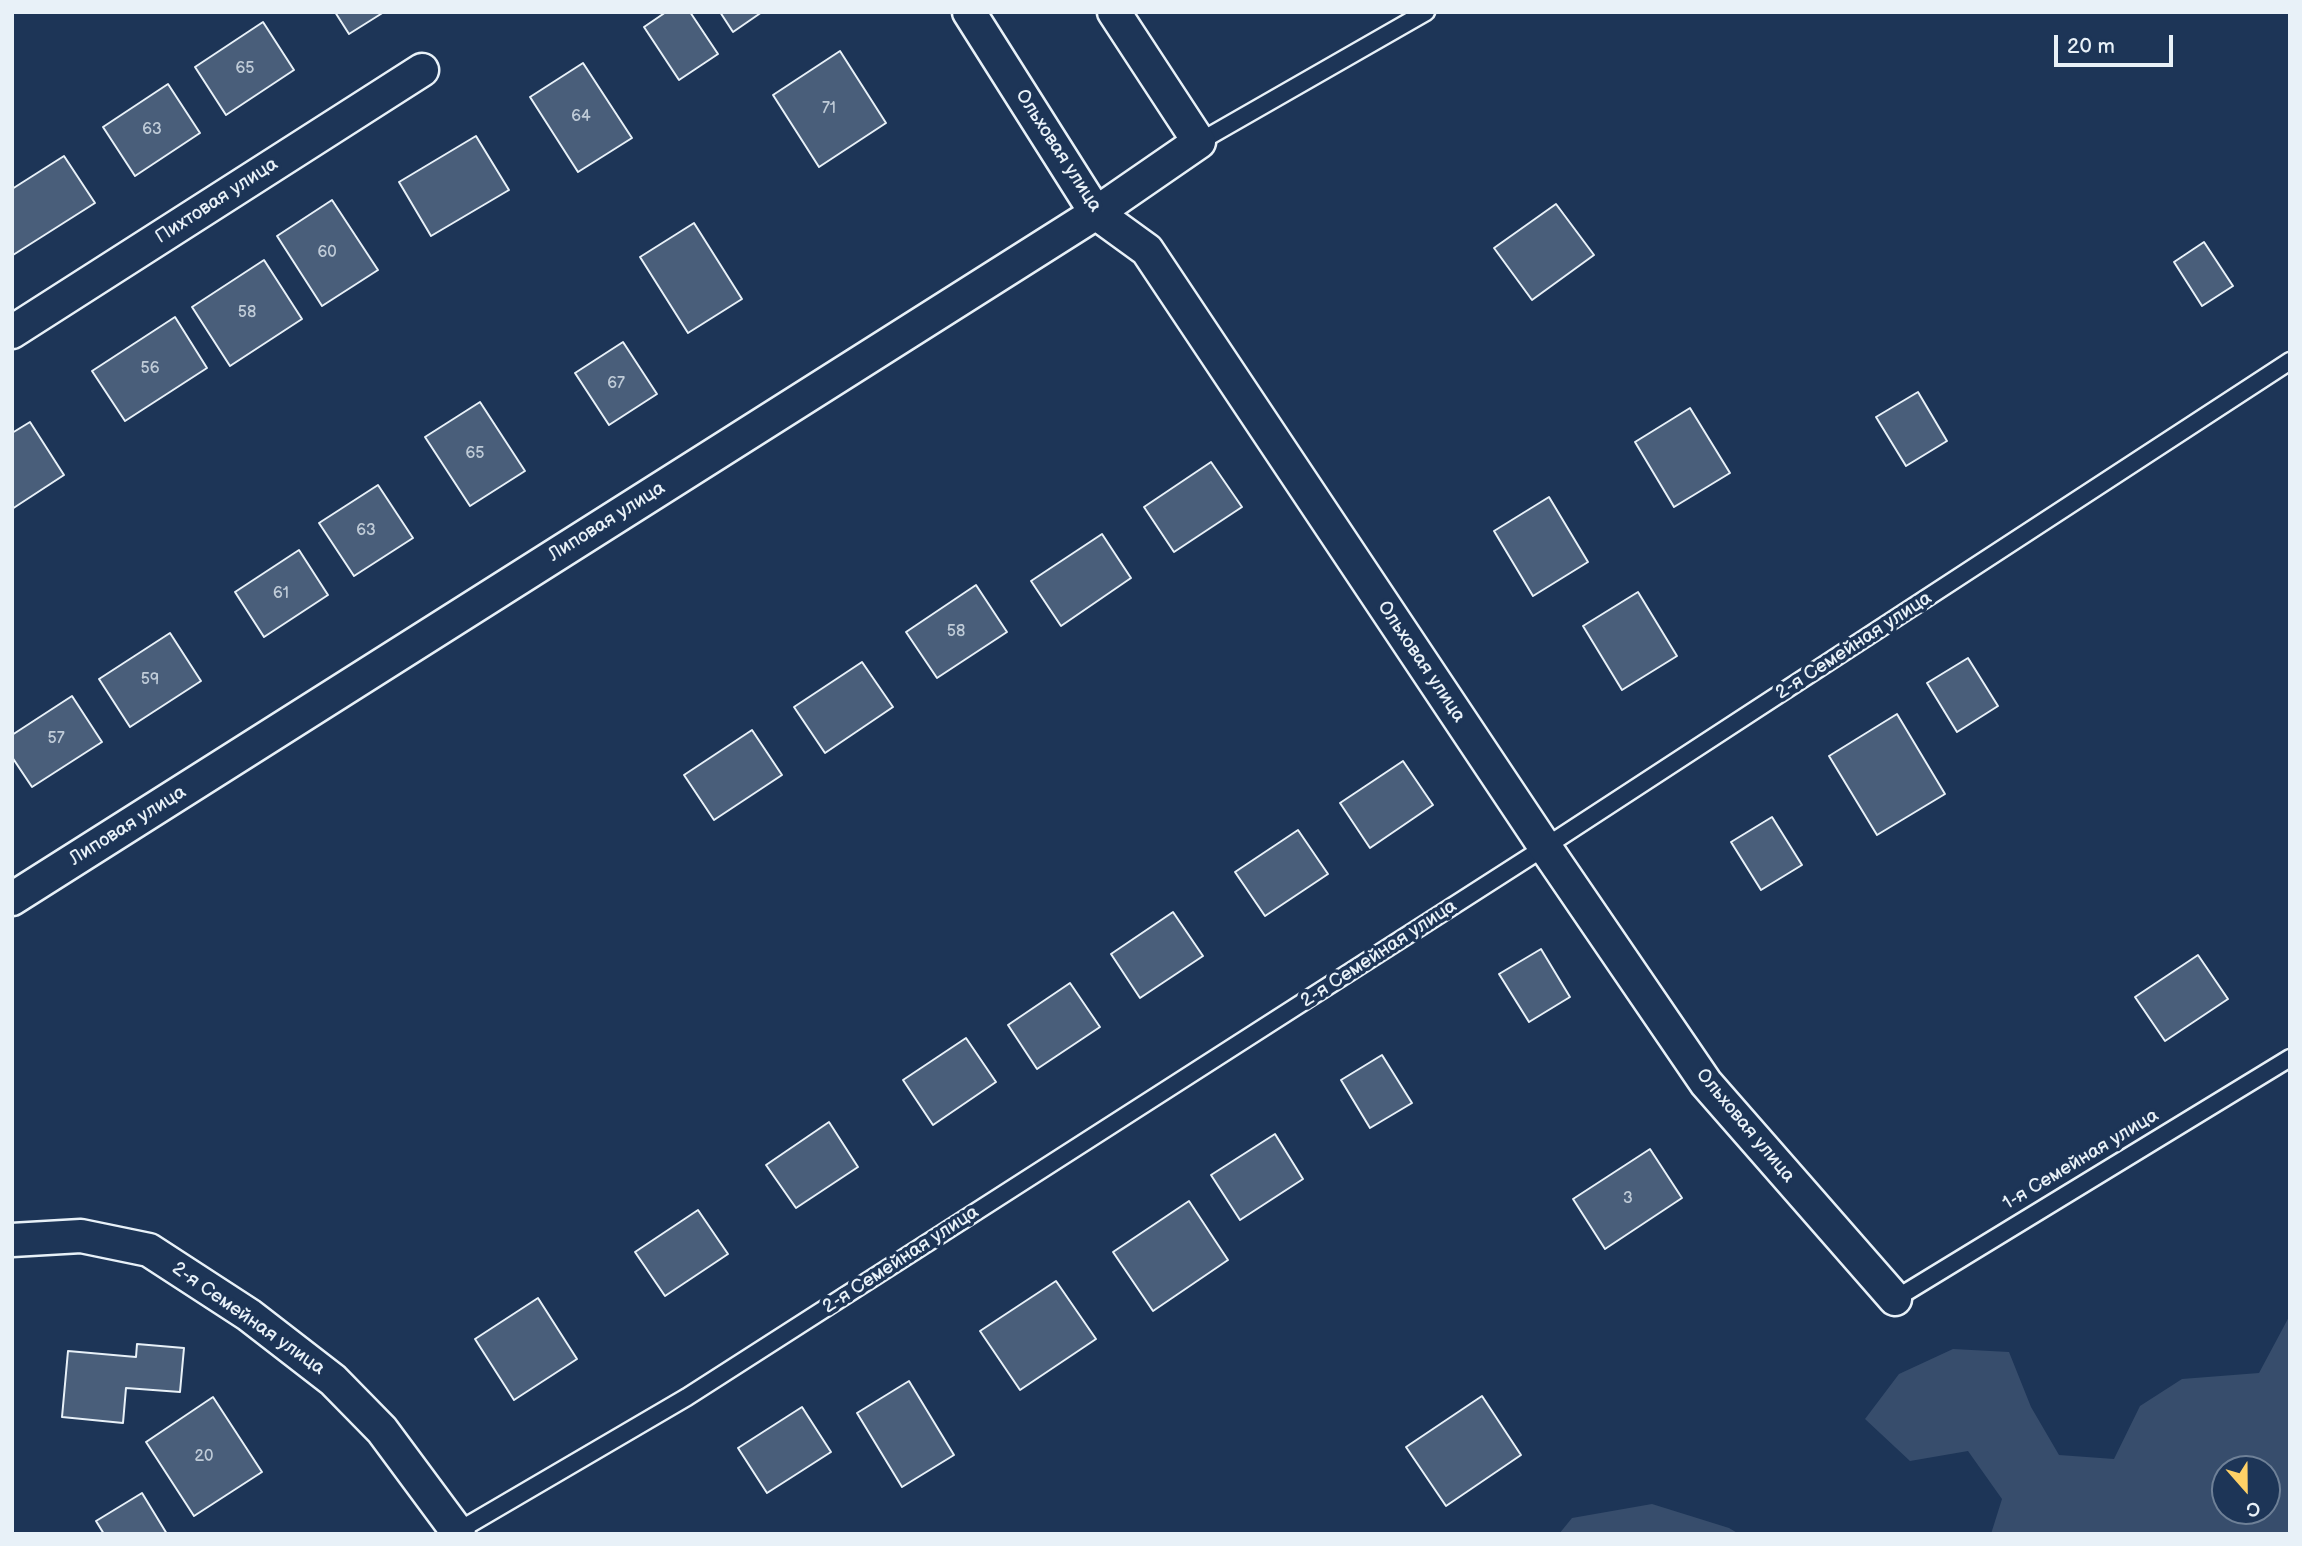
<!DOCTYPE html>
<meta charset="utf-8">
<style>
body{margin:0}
#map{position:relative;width:2302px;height:1546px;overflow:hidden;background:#1d3557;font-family:"Balsamiq Sans",sans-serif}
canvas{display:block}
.frame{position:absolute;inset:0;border:14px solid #e8f1f8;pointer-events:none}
.north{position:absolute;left:2211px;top:1455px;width:70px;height:70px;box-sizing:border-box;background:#1d3557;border:2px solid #6e8097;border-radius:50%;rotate:159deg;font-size:19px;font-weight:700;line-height:28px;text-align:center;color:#e8f1f8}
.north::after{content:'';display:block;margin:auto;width:24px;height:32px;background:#ffd166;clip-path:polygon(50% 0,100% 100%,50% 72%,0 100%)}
.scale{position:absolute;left:2054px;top:35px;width:119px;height:32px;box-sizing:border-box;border:4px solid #e8f1f8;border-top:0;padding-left:9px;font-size:21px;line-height:24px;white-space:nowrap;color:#e8f1f8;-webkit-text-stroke:5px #1d3557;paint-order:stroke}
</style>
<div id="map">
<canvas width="2302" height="1546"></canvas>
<div class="frame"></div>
<div class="north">С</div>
<div class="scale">20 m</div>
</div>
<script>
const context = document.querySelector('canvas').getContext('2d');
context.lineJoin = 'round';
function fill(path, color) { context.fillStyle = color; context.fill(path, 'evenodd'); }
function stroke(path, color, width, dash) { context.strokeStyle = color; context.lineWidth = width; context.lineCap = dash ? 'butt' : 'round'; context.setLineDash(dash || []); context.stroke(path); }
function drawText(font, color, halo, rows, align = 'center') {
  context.font = font + ' "Balsamiq Sans",sans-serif'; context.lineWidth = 7; context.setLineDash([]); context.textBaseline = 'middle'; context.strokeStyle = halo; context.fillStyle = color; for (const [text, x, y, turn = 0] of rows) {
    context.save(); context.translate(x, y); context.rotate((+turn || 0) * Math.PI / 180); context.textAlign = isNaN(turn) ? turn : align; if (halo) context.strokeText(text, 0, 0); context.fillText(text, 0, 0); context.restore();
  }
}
fill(new Path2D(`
 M2290,1315v219h-299l11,-35 -34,-48 -58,10 -45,-42 34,-45 54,-25 56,3 22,55 28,48 55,4 26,-53 42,-27 77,-6zM2225,1469h42v42h-42z
 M1652,1504l77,24 10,6h-180l13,-16z`), '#374d6c');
const building = new Path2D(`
 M335,12h49l-35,22z
 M666,12h24l28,42 -39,26 -35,-53z
 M720,12h42l-29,20z
 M263,22l31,48 -68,45 -31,-48z
 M840,51l46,72 -67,44 -46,-72z
 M583,63l49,75 -54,34 -48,-75z
 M168,84l32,49 -65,43 -32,-49z
 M476,136l33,54 -78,46 -32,-54z
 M64,156l31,47 -82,52 -1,-66z
 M332,200l46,70 -56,36 -45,-70z
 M1556,204l38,51 -62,45 -38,-52z
 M694,223l48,76 -54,34 -48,-76z
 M2204,242l29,44 -31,20 -28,-44z
 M264,260l38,59 -72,47 -38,-59z
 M175,317l32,51 -82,53 -33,-50z
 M623,342l34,52 -48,31 -34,-52z
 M1918,392l29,49 -41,25 -30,-49z
 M480,402l45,69 -55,35 -45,-69z
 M1690,408l40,65 -56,34 -39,-65z
 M30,422l34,53 -52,34v-76z
 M1211,462l31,45 -68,45 -30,-45z
 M378,485l35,53 -59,38 -35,-53z
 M1549,497l39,65 -55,34 -39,-65z
 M1102,534l29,44 -70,48 -30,-45z
 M299,550l29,45 -64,42 -29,-45z
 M976,585l31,47 -70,46 -31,-46z
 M1638,592l39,64 -55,34 -39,-64z
 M170,633l31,48 -71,46 -31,-48z
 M1968,658l30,48 -41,26 -30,-49z
 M862,662l31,45 -68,46 -31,-46z
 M72,696l30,46 -70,45 -20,-30v-22z
 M1897,714l48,80 -68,41 -48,-79z
 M752,730l30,45 -68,45 -30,-45z
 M1403,761l30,44 -63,43 -30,-45z
 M1772,817l30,48 -41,25 -30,-48z
 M1298,830l30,44 -63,42 -30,-44z
 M1173,912l30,44 -63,42 -29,-44z
 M1541,949l29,48 -41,25 -30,-48z
 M2198,955l30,44 -63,42 -30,-44z
 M1070,983l30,44 -63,42 -29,-44z
 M966,1038l30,44 -63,43 -30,-45z
 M1382,1055l30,48 -42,25 -29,-48z
 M829,1122l29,45 -62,41 -30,-43z
 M1275,1134l28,45 -63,41 -29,-45z
 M1650,1149l32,49 -77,51 -32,-50z
 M1189,1201l39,59 -75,51 -40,-59z
 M698,1210l30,44 -63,42 -30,-44z
 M1056,1281l40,58 -76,51 -40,-59z
 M538,1298l39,61 -63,41 -39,-61z
 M137,1344l47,4 -4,44 -54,-4 -3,35 -61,-6 6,-66 68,6z
 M909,1381l45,74 -52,32 -45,-74z
 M1482,1396l39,59 -75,51 -40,-59z
 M213,1397l49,75 -68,44 -48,-74z
 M802,1407l29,45 -64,41 -29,-45z
 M142,1493l25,41h-63l-8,-13z`);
fill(building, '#495e7a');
stroke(building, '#e8f1f8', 2);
const lane = new Path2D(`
 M1199,142l227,-130
 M1895,1299l395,-241
 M458,1531l229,-134 858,-550 745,-486`);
const street = new Path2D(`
 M969,12l127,201 51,37 398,597 161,236 189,216
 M12,332l410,-262
 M12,899l1084,-686 103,-71 -85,-130
 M12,1240l69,-4 68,14 100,65 84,65 49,50 77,104`);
stroke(lane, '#e8f1f8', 21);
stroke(street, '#e8f1f8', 37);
stroke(lane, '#1d3557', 16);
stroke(street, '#1d3557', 32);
drawText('16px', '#c0ccd8', null, [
 ["65",245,69],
 ["71",829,109],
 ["64",581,117],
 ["63",152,130],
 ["60",327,253],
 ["58",247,313],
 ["56",150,369],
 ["67",616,384],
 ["65",475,454],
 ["63",366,531],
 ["61",281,594],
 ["58",956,632],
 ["59",150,680],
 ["57",56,739],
 ["3",1628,1199],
 ["20",204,1457]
]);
drawText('19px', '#e8f1f8', '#1d3557', [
 ["Ольховая улица",1058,151,57],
 ["Пихтовая улица",217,201,-33],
 ["Липовая улица",607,522,-32],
 ["2-я Семейная улица",1854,646,-33],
 ["Ольховая улица",1421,662,56],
 ["Липовая улица",128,826,-32],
 ["2-я Семейная улица",1379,954,-33],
 ["Ольховая улица",1745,1126,50],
 ["1-я Семейная улица",2081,1160,-31],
 ["2-я Семейная улица",901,1260,-33],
 ["2-я Семейная улица",248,1319,35]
]);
</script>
